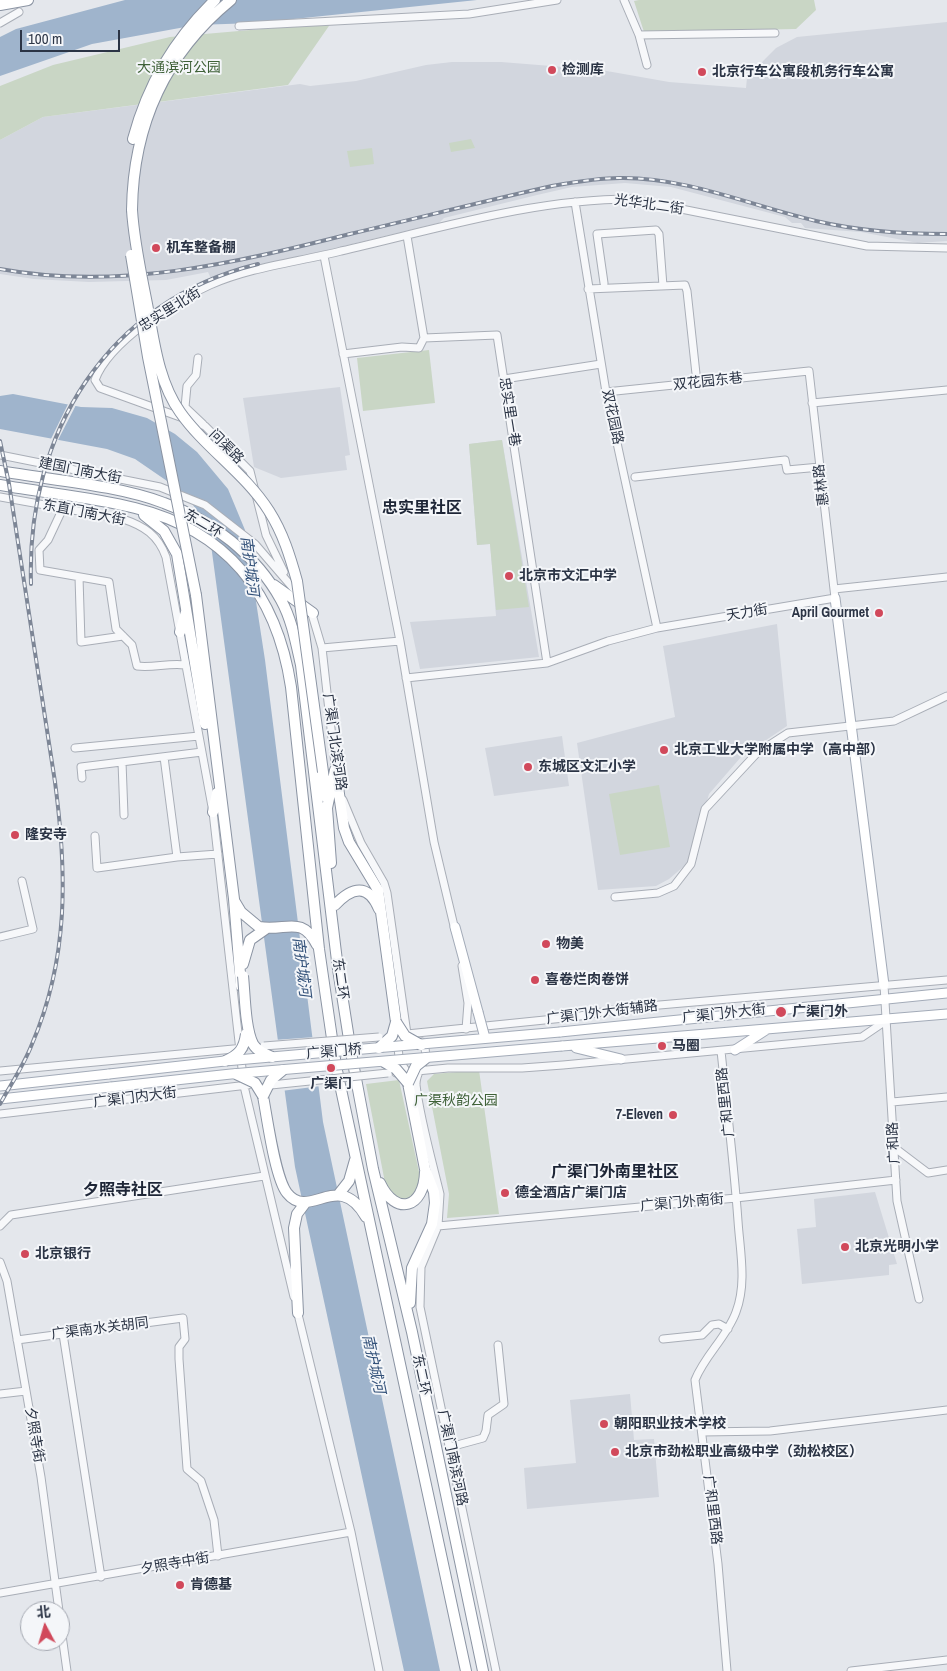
<!DOCTYPE html>
<meta charset="utf-8">
<style>
body{margin:0}
#map{position:relative;width:947px;height:1671px;overflow:hidden;background:#e4e7ec;font-family:"Archivo Narrow","Noto Sans SC",sans-serif}
canvas{display:block}
.north{position:absolute;left:20px;top:1601px;width:50px;height:50px;box-sizing:border-box;background:#f4f6f9;border:1px solid #a4a8b1;border-radius:50%;rotate:354deg;font-size:14px;font-weight:700;line-height:20px;text-align:center;color:#2b3445}
.north::after{content:'';display:block;margin:auto;width:18px;height:22px;background:#d1495b;clip-path:polygon(50% 0,100% 100%,50% 72%,0 100%)}
.scale{position:absolute;left:20px;top:30px;width:100px;height:22px;box-sizing:border-box;border:2px solid #2b3445;border-top:0;padding-left:6px;font-size:15px;line-height:18px;white-space:nowrap;color:#2b3445;-webkit-text-stroke:4px #f4f6f9;paint-order:stroke}
</style>
<div id="map">
<canvas width="947" height="1671"></canvas>
<div class="north">北</div>
<div class="scale">100 m</div>
</div>
<script>
const context = document.querySelector('canvas').getContext('2d');
context.lineJoin = 'round';
function fill(path, color) { context.fillStyle = color; context.fill(path, 'evenodd'); }
function stroke(path, color, width, dash) { context.strokeStyle = color; context.lineWidth = width; context.lineCap = dash ? 'butt' : 'round'; context.setLineDash(dash || []); context.stroke(path); }
function drawText(font, color, halo, rows, align = 'center') {
  context.font = font + ' "Archivo Narrow","Noto Sans SC",sans-serif'; context.lineWidth = 4; context.setLineDash([]); context.textBaseline = 'middle'; context.strokeStyle = halo; context.fillStyle = color; for (const [text, x, y, turn = 0] of rows) {
    context.save(); context.translate(x, y); context.rotate((+turn || 0) * Math.PI / 180); context.textAlign = isNaN(turn) ? turn : align; if (halo) context.strokeText(text, 0, 0); context.fillText(text, 0, 0); context.restore();
  }
}
fill(new Path2D(`
 M947,22v219l-29,2 -57,-11 -56,-4 -4,-5h-9l-7,-6 -114,-30 -46,-4 -53,4 -35,8 -93,23 -5,5 -186,45 -41,13 -4,-9 -42,8 -77,2 -55,-3 -34,-5v-134l43,-23 257,-33 10,2 46,-5 70,-16 26,-3h49l100,8 68,12 77,6 1,-10 19,-20 10,-10 21,-11z
 M340,387l10,68 -5,1 2,14 -66,8 -27,-11 -11,-69z
 M502,440l37,217 -119,12 -10,-47 86,-6 -6,-72 -13,1 -8,-101z
 M777,624l10,102 -46,31 -32,37 -20,68 -20,17 -13,7 -58,4 -21,-147 98,-26 -12,-71z
 M562,736l7,50 -75,10 -9,-48z
 M875,1192l22,72 -8,1v10l-87,9 -5,-55 19,-2 -2,-28z
 M630,1394l4,46 20,-1 5,58 -132,12 -3,-41 52,-5 -6,-63z`), '#d2d6de');
fill(new Path2D(`
 M639,0h175l2,10 -20,19 -152,3 -10,-31z
 M331,23l-43,62 -245,32 -43,23v-54l53,-21 117,-28z
 M471,139l4,9 -24,4 -2,-9z
 M372,148l2,16 -24,3 -3,-16z
 M429,350l6,53 -72,8 -6,-53z
 M502,440l27,167 -33,3 -6,-66 -13,1 -8,-101z
 M659,785l11,62 -50,8 -11,-61z
 M479,1070l20,144 -52,4 2,-24 -22,-113 7,-7z
 M399,1080l22,101c-4,13 -7,20 -22,19l-13,-12 -20,-104z`), '#c9d6c5');
fill(new Path2D(`
 M125,0h352l-222,23 -59,2 -104,19 -92,32v-39l16,-8z
 M13,394l68,13 31,1 35,10 28,16 22,18 31,37 17,41 20,130 58,462 117,549h-36l-109,-504 -86,-637 -23,-36 -51,-35 -28,-10 -107,-20v-33z`), '#9fb4cc');
fill(new Path2D(`
 M69,402l8,1 -20,39 -7,-1z
 M315,1037l6,49 -40,5 -7,-51z`), '#e4e7ec');
const minor = new Path2D(`
 M624,0l15,35 8,30
 M0,23l19,-11
 M239,26l230,-12 88,-14
 M639,35l136,-2
 M575,202l31,190 51,236 178,-30 -26,-227 -203,21
 M407,236l17,102 73,-3 50,328
 M604,283l-7,-49 59,-4 3,4 4,52
 M588,289l97,-4 2,6 10,92
 M343,354l59,-7 17,1 5,-10
 M198,358l-2,17 -9,11 -2,21 18,17
 M504,379l97,-15
 M812,403l135,-13
 M0,455l160,32 45,18 50,39 44,51
 M635,477l150,-17 2,10 33,-3
 M0,497l123,22c21,7 35,16 43,38l47,255 31,274 50,211
 M63,508l-15,32 -9,10 1,20 69,12 7,47 16,16 5,21c16,2 31,-3 48,-1
 M284,572l-18,-37 -16,-64 -45,-45 -105,-38 -5,-8c14,-38 79,-79 115,-95 41,-18 88,-23 131,-34 96,-22 192,-52 290,-52l236,47 80,2
 M79,577l2,65 42,-6
 M834,589l113,-12
 M311,611l11,37 14,125
 M400,641l34,201 21,88
 M322,648l78,-7 -76,-385
 M406,678l141,-15 61,-22 49,-13
 M75,748l124,-12
 M164,757l13,100
 M122,762l2,53
 M82,778l-1,-11 121,-15
 M343,800l18,43 23,40 3,10 20,141 3,2
 M95,836l2,32 80,-11 41,-3
 M615,897l43,-4 16,-7 17,-22 14,-55 52,-56 31,-20 106,-12 53,-25
 M0,937l33,-8 -11,-48
 M462,966l6,37 -2,26
 M884,985l13,216 22,98
 M407,1034l167,-17 51,-9 322,-28
 M402,1035c-7,13 -4,25 5,37
 M422,1042c11,16 -7,27 -6,43 4,34 16,76 24,109l-2,32 -17,41 -1,40 76,364
 M721,1051c6,57 13,114 17,170 2,30 9,62 -2,91 -9,25 -31,43 -41,68l23,184 9,107
 M0,1071l244,-23
 M396,1073l52,-5h74l41,-3 299,-28 25,-17
 M892,1102l55,-5
 M0,1114l248,-29
 M895,1148l33,25 19,-3
 M0,1226l11,-11 253,-39
 M438,1226l298,-28 160,-18
 M0,1262l7,19 34,196 18,134
 M297,1310l54,222 28,139
 M63,1334l38,243
 M663,1339l39,-4 10,-10 7,-1 9,5
 M17,1340l166,-22 2,21 -6,8v12l8,110 14,12 13,39 4,36
 M0,1394l26,-3
 M702,1432l68,-1 177,-21
 M450,1447l33,-9 3,-7 2,-16 16,-11 -6,-59
 M0,1593l351,-61
 M60,1621l7,50
 M851,1671l96,-11`);
const major = new Path2D(`
 M835,598l49,387
 M455,927l23,85
 M560,1032l387,-39
 M562,1046l385,-32
 M576,1048l45,11
 M735,1050l31,-20
 M0,1086l109,-12
 M0,1099l111,-12`);
const highway = new Path2D(`
 M0,5l28,-5
 M133,139c15,-55 41,-99 82,-139
 M132,210c1,-84 33,-156 99,-210
 M0,471c50,9 117,14 164,32 48,17 92,52 117,97 11,20 15,43 20,65l37,304 13,83 22,117 39,163 71,339
 M0,485c45,8 91,12 135,23 93,23 142,87 156,179l28,262 17,117 130,605
 M144,515l20,16 13,23 28,170
 M274,585l39,28
 M196,595l38,304 7,87
 M180,632l6,-20
 M323,772l3,25
 M338,787l6,41 5,14 29,48 18,132
 M213,812l4,-19
 M331,863l-4,-55 8,-38
 M235,902l6,10 18,15c27,5 42,-13 58,18
 M335,905c17,-18 33,-22 44,4
 M243,964l7,-24 17,-12
 M408,1083l17,86 9,23 1,11 -3,21 -20,44 -2,35
 M263,1096c4,21 12,82 24,97 23,29 51,-25 79,24
 M380,1183c16,34 44,25 45,-11
 M338,1195l11,-14 6,-21
 M298,1313l-4,-85 3,-14 9,-12`);
stroke(minor, '#a9aeb7', 9);
stroke(major, '#a3abb8', 11);
stroke(highway, '#8b94a3', 12);
stroke(minor, '#f7f8fa', 7);
stroke(major, '#fff', 9);
stroke(highway, '#fff', 10);
const rail = new Path2D(`
 M0,269c120,22 235,-6 350,-35 68,-16 135,-33 202,-48 23,-4 45,-8 68,-8 66,-1 132,28 196,43 43,10 86,13 131,13
 M0,441l9,43 46,298c12,91 14,176 -23,262 -8,21 -21,40 -32,60
 M31,584c-5,-151 76,-283 227,-320`);
stroke(rail, '#7d8696', 4);
stroke(rail, '#f4f6f9', 2, [5.5]);
const minorBridge = new Path2D(`
 M264,1046l115,-9
 M271,1085l117,-12`);
const majorBridge = new Path2D(`
 M478,1012l7,26
 M109,1074l116,-13 335,-29
 M111,1087l120,-13 331,-28`);
const highwayBridge = new Path2D(`
 M132,210c2,32 9,63 15,94 7,36 11,77 33,108 25,36 65,61 89,99 14,22 21,45 28,70l26,191
 M131,255l17,102 48,238
 M243,976c2,19 2,52 10,68 4,7 12,10 19,13
 M396,1022l9,14 16,9
 M379,1048l13,-12 4,-14
 M225,1061c14,-6 19,-12 21,-27
 M384,1062l12,7 12,14
 M236,1074l19,9 8,13
 M408,1083l8,-17 10,-8
 M263,1096l8,-16 12,-10`);
stroke(minorBridge, '#a9aeb7', 9, []);
stroke(majorBridge, '#a3abb8', 11, []);
stroke(highwayBridge, '#8b94a3', 12, []);
stroke(minorBridge, '#f7f8fa', 7);
stroke(majorBridge, '#fff', 9);
stroke(highwayBridge, '#fff', 10);
for (const [x, y, r, color] of [
 [552,70,5,"#d1495b"],
 [702,72,5,"#d1495b"],
 [156,248,5,"#d1495b"],
 [509,576,5,"#d1495b"],
 [879,613,5,"#d1495b"],
 [664,750,5,"#d1495b"],
 [528,767,5,"#d1495b"],
 [15,835,5,"#d1495b"],
 [546,944,5,"#d1495b"],
 [535,980,5,"#d1495b"],
 [781,1012,6,"#d1495b"],
 [662,1046,5,"#d1495b"],
 [331,1068,5,"#d1495b"],
 [673,1115,5,"#d1495b"],
 [505,1193,5,"#d1495b"],
 [845,1247,5,"#d1495b"],
 [25,1254,5,"#d1495b"],
 [604,1424,5,"#d1495b"],
 [615,1452,5,"#d1495b"],
 [180,1585,5,"#d1495b"]
]) { const dot = new Path2D(); dot.arc(x, y, r, 0, 2 * Math.PI); context.fillStyle = color; context.fill(dot); stroke(dot, '#f4f6f9', 2); }
drawText('14px', '#3f6138', '#f4f6f9', [
 ["大通滨河公园",179,68],
 ["广渠秋韵公园",456,1101]
]);
drawText('bold 14px', '#2b3445', '#f4f6f9', [
 ["检测库",562,70],
 ["北京行车公寓段机务行车公寓",712,72],
 ["机车整备棚",166,248],
 ["北京市文汇中学",519,576],
 ["April Gourmet",869,613,"right"],
 ["北京工业大学附属中学（高中部）",674,750],
 ["东城区文汇小学",538,767],
 ["隆安寺",25,835],
 ["物美",556,944],
 ["喜卷烂肉卷饼",545,980],
 ["广渠门外",792,1012],
 ["马圈",672,1046],
 ["广渠门",331,1084,"center"],
 ["7-Eleven",663,1115,"right"],
 ["德全酒店广渠门店",515,1193],
 ["北京光明小学",855,1247],
 ["北京银行",35,1254],
 ["朝阳职业技术学校",614,1424],
 ["北京市劲松职业高级中学（劲松校区）",625,1452],
 ["肯德基",190,1585]
], 'left');
drawText('14px', '#2b3445', '#f4f6f9', [
 ["光华北二街",649,205,8],
 ["忠实里北街",170,310,-32],
 ["双花园东巷",708,382,-6],
 ["忠实里一巷",509,412,81],
 ["双花园路",612,417,78],
 ["问渠路",226,447,45],
 ["建国门南大街",80,471,11],
 ["惠林路",822,485,-97],
 ["东直门南大街",84,513,11],
 ["东二环",203,524,31],
 ["天力街",747,613,-10],
 ["广渠门北滨河路",334,742,82],
 ["东二环",340,979,82],
 ["广渠门外大街辅路",602,1013,-7],
 ["广渠门外大街",724,1014,-6],
 ["广渠门桥",334,1052,-5],
 ["广渠门内大街",135,1098,-7],
 ["广和里西路",726,1102,-96],
 ["广和路",894,1143,-93],
 ["广渠门外南街",682,1203,-5],
 ["广渠南水关胡同",100,1329,-7],
 ["东二环",421,1375,78],
 ["夕照寺街",34,1435,80],
 ["广渠门南滨河路",452,1458,78],
 ["广和里西路",712,1510,83],
 ["夕照寺中街",175,1564,-10]
]);
drawText('italic 15px', '#34527a', '#f4f6f9', [
 ["南护城河",249,566,83],
 ["南护城河",301,967,83],
 ["南护城河",373,1364,78]
]);
drawText('bold 16px', '#1d2536', '#f4f6f9', [
 ["忠实里社区",422,509],
 ["广渠门外南里社区",615,1173],
 ["夕照寺社区",123,1191]
]);
</script>
